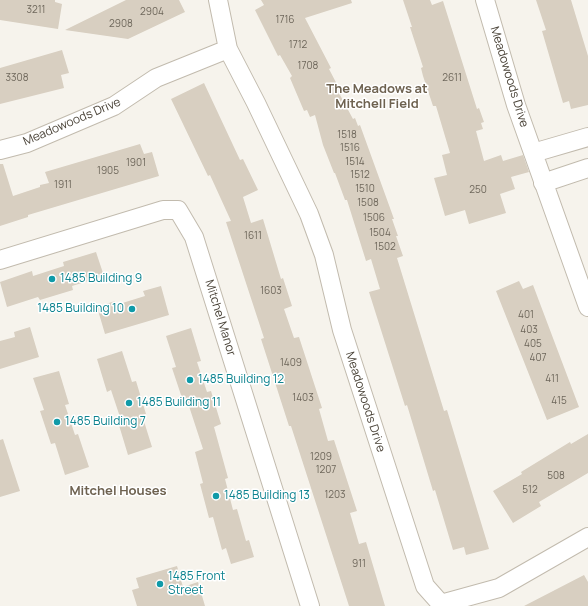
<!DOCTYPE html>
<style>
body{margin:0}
canvas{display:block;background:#f6f3ec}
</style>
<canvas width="588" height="606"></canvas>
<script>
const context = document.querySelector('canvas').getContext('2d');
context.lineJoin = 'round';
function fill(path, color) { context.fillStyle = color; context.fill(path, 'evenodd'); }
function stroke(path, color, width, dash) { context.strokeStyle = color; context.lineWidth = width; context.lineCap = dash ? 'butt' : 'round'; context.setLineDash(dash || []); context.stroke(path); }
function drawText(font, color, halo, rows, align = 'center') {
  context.font = font + ' Manrope,sans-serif'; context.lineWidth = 3; context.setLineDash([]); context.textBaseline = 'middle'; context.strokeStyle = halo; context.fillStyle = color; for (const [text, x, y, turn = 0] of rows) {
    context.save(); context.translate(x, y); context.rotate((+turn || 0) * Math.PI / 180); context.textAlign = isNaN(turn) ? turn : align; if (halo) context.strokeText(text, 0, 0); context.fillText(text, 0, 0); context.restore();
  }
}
fill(new Path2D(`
 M0,0h55v2l7,2 -4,25 -58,-9z
 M126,0h53l6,12 -57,27 -63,-9z
 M261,0h90l1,3 -47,15 26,50 -2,1 13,25 -2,1 13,24 2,-1 3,8 2,-1 34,94h-2l6,17h-2l7,20 -6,2 47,153 3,-1 42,139 -23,6 -2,-8 -11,3 -18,-60 -2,1 -26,-86 -2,1 -36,-114 11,-3 -9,-30 -5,2 -19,-61h-2l-10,-27h-1l-11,-28 -8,-30 -5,2 -3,-7 -3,1 -14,-33 2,-2 -12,-21 -2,1 -23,-46 9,-5z
 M403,0h27l2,5 11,-4 34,108 2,-1 5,14 -3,1 2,6 -7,2 8,30 17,-6 2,6 20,-6 6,17 -18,5 4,12 -15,5 6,19 -37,11 -4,-14 -20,6 -11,-38 13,-3 -5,-20 8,-2 -14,-47h-3l-10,-30 -2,-8 2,-1 -13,-40h2z
 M536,0h35l17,56v49l-17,4 -2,-8 -6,2 -21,-72 4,-1z
 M62,50l7,23 -8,2 3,13 -64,16v-36z
 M204,83l36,77 3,-1 15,31 -15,7 8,26 12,-4 18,60 2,-1 9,28 -8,3 10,29 5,-1 23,71 -3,1 9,32 6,-1 23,71 -7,2 9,31 7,-2 19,64h-36l-58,-180h-2l-28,-87 3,-1 -38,-116 5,-1 -21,-46 -2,1 -37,-77z
 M140,144l4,10 8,-2 7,24 -131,39v2l-28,9v-62h3l10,32 27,-9v-2l9,-2 -4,-11z
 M96,252l8,24 -32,10 1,4 -33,10 -2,-3 -31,10 -7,-25 32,-11 1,5 31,-10 -1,-4z
 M519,281l4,8 10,-4 46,122 -32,13 -51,-129z
 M161,286l8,29 -64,19 -8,-27 18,-6 1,4 29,-9 -2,-5z
 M30,327l9,30 -39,12v-28l15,-4 -1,-5z
 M191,328l10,33 -4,1 10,30 4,-1 10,33 -7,3 14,51 -3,1 8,31 4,-1 9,32 3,-1 5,17 -23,7 -5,-16 -4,2 -9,-33 -4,1 -9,-34 3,-1 -8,-31 8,-3 -16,-49 -4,1 -11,-33 4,-1 -10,-31z
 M122,351l10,31 4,-1 10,33 -4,1 10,32 -24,8 -10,-33 3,-2 -10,-30 -4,2 -10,-33z
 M59,371l10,33 -4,1 10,30 3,-1 11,33 -24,8 -10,-32 -4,1 -11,-33 4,-1 -11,-32z
 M588,434v39l-49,29 2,4 -28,17 -20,-32 29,-17 -1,-2 49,-30 1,2z
 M3,439l17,52 -20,6v-57z
 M177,566l6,21 15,-5 7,24h-68l-5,-16 7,-2 -3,-10z
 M584,575l4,7v24h-64z`), '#d8cfc1');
const minor = new Path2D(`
 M218,0l10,49
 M485,0l31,105 72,202
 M0,150l27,-7 87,-37 42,-28 72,-29 28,54 53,111 15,41 18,75 83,256 16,18 58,-16 89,-51
 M533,153l55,-16
 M543,183l45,-15
 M0,260l163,-50h15l16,27 116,369`);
stroke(minor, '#c2bbae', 20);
stroke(minor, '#fff', 18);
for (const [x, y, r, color] of [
 [52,279,4,"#0f9aa8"],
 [132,309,4,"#0f9aa8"],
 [190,380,4,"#0f9aa8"],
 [129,403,4,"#0f9aa8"],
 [57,422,4,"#0f9aa8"],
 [216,496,4,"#0f9aa8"],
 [160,584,4,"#0f9aa8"]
]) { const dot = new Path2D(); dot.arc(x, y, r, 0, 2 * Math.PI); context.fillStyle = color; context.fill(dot); stroke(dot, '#fff', 1.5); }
drawText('10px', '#6e675b', null, [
 ["3211",36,10],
 ["2904",152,12],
 ["1716",285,20],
 ["2908",121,24],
 ["1712",298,45],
 ["1708",308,66],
 ["3308",17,78],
 ["2611",452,78],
 ["1518",347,135],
 ["1516",350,148],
 ["1514",355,162],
 ["1901",136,163],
 ["1905",108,171],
 ["1512",360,175],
 ["1911",63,185],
 ["1510",365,189],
 ["250",478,190],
 ["1508",368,203],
 ["1506",374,218],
 ["1504",380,233],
 ["1611",253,236],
 ["1502",385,247],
 ["1603",271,291],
 ["401",526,315],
 ["403",529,330],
 ["405",533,344],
 ["407",538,358],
 ["1409",291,363],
 ["411",552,379],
 ["1403",303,398],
 ["415",559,401],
 ["1209",321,457],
 ["1207",326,470],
 ["508",556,476],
 ["512",530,490],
 ["1203",335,495],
 ["911",359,564]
]);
drawText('12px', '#4b4439', '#fff', [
 ["Meadowoods Drive",509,77,73],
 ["Meadowoods Drive",72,122,-23],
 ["Mitchel Manor",220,318,73],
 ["Meadowoods Drive",365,402,72]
]);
drawText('12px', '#0d838f', '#fff', [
 ["1485 Building 9",60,279],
 ["1485 Building 10",124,309,"right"],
 ["1485 Building 12",198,380],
 ["1485 Building 11",137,403],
 ["1485 Building 7",65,422],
 ["1485 Building 13",224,496],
 ["1485 Front",168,577],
 ["Street",168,591]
], 'left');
drawText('bold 13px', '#6e6250', '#fff', [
 ["The Meadows at",377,89],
 ["Mitchell Field",377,104],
 ["Mitchel Houses",118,491]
]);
</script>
